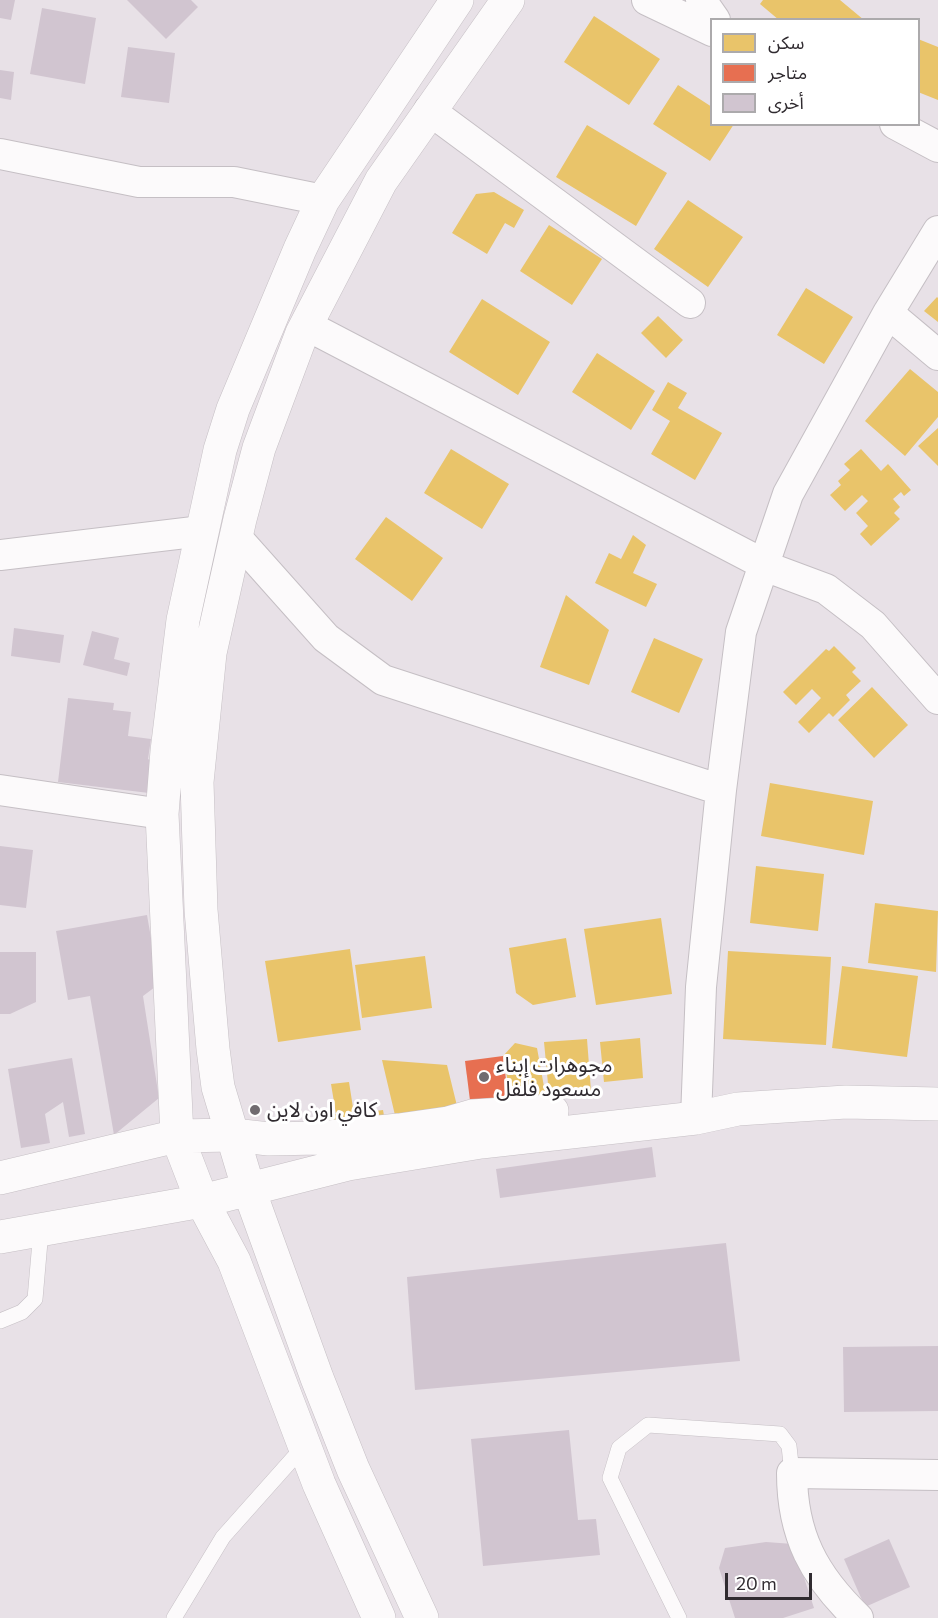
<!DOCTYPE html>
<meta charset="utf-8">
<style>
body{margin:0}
#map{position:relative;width:938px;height:1618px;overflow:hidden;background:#e8e1e7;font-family:Commissioner,"Noto Sans Arabic",sans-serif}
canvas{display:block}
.legend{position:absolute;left:710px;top:18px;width:210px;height:108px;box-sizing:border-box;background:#fff;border:2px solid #acaaac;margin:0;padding:8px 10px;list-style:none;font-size:18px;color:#302b30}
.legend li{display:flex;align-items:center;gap:12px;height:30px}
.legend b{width:30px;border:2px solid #acaaac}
.scale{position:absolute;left:725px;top:1573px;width:87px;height:27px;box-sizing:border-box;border:3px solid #302b30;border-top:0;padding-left:8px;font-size:18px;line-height:21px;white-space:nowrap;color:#302b30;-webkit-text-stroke:4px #fff;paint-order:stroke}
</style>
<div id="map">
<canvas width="938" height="1618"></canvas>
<ul class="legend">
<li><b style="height:16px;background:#e9c46a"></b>سكن</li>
<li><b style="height:16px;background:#e76f51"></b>متاجر</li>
<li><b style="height:16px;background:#d1c5d0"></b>أخرى</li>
</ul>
<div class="scale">20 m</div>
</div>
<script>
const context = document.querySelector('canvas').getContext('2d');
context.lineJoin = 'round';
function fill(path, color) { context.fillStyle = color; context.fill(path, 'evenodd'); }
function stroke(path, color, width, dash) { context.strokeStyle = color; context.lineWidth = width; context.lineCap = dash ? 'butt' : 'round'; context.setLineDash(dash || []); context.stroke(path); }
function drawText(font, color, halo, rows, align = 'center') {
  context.font = font + ' Commissioner,"Noto Sans Arabic",sans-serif'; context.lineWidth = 6; context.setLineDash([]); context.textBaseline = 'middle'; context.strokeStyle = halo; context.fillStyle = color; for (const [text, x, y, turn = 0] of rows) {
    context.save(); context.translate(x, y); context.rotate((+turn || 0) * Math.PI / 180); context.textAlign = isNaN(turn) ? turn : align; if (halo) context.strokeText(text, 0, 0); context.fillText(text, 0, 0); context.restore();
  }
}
fill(new Path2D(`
 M763,0h77l24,20h-85l-19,-16z
 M594,16l66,43 -31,46 -65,-43z
 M918,39l20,8v53l-20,-8z
 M678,85l34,22v17h22l-24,37 -57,-37z
 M587,125l80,48 -31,53 -80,-49z
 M494,192l30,18 -10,18 -9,-5 -18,31 -35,-21 24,-39z
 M688,200l55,37 -35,50 -54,-38z
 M549,225l53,34 -30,46 -52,-34z
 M806,288l47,29 -29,47 -47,-29z
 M937,297l1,1v24l-14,-11z
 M482,299l68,43 -32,53 -69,-43z
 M658,316l25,24 -17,18 -25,-25z
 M597,353l58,38 -24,39 -59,-38z
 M910,369l28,23v25l-33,39 -40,-35z
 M668,382l19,11 -9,15 44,25 -27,47 -44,-26 19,-33 -18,-11z
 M938,428v38l-20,-20z
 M451,449l58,35 -27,45 -58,-36z
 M861,449l20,22 7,-7 23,26 -7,6 -3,-4 -8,7 7,8 -6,6 6,6 -29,27 -11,-12 8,-8 -12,-13 12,-12 -6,-6 -17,16 -15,-16 11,-10 -3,-4 12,-11 -6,-6z
 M386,517l57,41 -31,43 -57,-42z
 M633,535l13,10 -13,28 24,11 -11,23 -51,-24 14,-30 12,6z
 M566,595l43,35 -20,55 -49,-18z
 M654,638l49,21 -24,54 -48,-21z
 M834,646l22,22 -4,4 9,9 -15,14 4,5 -17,17 -4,-4 -20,20 -11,-11 23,-24 -9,-9 -16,16 -13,-13 43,-43 3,2z
 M872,687l36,38 -34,33 -36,-38z
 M770,783l103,18 -9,54 -103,-19z
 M756,866l68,8 -6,57 -68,-8z
 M875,903l63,8 -2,61 -68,-9z
 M661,918l11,76 -76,11 -12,-76z
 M566,938l10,59 -43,8 -17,-12 -7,-45z
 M350,949l11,81 -83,12 -13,-81z
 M728,951l103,6 -5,88 -103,-6z
 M425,956l7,52 -70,10 -7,-53z
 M842,966l76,10 -11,81 -75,-9z
 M640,1038l3,40 -39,4 -4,-40z
 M587,1039l4,52 -42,3 -5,-52z
 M515,1043l22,5 10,55 -34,6 -10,-53z
 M382,1060l65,5 12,49 -61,14z
 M349,1082l5,32 29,-4 2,11 -78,12 -2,-14 31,-5 -5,-30z`), '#e9c46a');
fill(new Path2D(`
 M503,1056l7,55 -38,5 -7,-55z`), '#e76f51');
fill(new Path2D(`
 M0,0h15l-4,20 -11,-2z
 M127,0h64l7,7 -32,32z
 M42,8l54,10 -11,66 -55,-10z
 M128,47l47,6 -6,50 -48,-6z
 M0,70l14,2 -3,28 -11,-2z
 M14,628l50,7 -4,28 -49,-7z
 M92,631l27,7 -5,21 16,4 -3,13 -44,-11z
 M68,698l46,5 -1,7 18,2 -3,24 23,3 -3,20 5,3 -4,31 -91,-11z
 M0,846l33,4 -7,58 -26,-3z
 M147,915l12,69 -16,12 16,102 -45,37 -24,-139 -22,4 -12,-69z
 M0,952h36v50l-26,12h-10z
 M72,1058l13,76 -16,3 -6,-35 -18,12 5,29 -29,5 -13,-79z
 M652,1147l4,30 -156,21 -4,-29z
 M726,1243l14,118 -325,29 -8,-113z
 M938,1346v65l-94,1 -1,-65z
 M569,1430l9,90 18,-1 4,36 -117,11 -12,-127z
 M889,1539l21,48 -45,20 -21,-48z
 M766,1542l27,2 21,64 -31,10h-48l-16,-50 6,-20z`), '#d1c5d0');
const service = new Path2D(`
 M0,1321l22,-9 13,-13 6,-69
 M174,1618l49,-81 81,-91
 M679,1618l-69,-140 9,-30 29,-23 132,9 9,12 3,27`);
const minor = new Path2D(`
 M647,0l65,31
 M701,0l14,20
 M429,110l261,193
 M895,124l43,23
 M0,154l139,28h95l89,18
 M888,313l50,42
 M306,325l469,245 51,19 47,36 65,74
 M236,537l90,101 57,42 338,110
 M0,555l202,-24
 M0,790l162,24
 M696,1118l5,-131 20,-197 20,-158 47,-138 100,-181 50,-82
 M858,1618c-44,-42 -66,-83 -66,-145l146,2`);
const tertiary = new Path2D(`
 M0,1178l177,-42 56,-1 36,4 50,-1 80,-8 49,-7 24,-7 80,-5
 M0,1237l202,-36 146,-37 133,-22 215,-24 42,-9 108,-7 92,2
 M379,1618l-60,-134 -85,-223 -32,-60 -25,-65 -15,-322 5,-63 16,-131 37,-170 13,-41 67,-160 23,-49 134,-200
 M422,1618l-69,-149 -36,-91 -69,-191 -30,-100 -5,-38 -12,-139 -4,-128 13,-129 30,-134 19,-71 43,-115 79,-152 127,-181`);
stroke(service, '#c5bfc4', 16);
stroke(minor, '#c5bfc4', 32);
stroke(tertiary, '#c5bfc4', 34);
stroke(service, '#fcfafb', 15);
stroke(minor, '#fcfafb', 30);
stroke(tertiary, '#fcfafb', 33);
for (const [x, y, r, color] of [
 [484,1077,6,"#706b70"],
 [255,1110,6,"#706b70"]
]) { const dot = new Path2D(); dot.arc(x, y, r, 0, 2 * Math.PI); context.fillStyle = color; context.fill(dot); stroke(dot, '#fff', 2); }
drawText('21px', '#302b30', '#fff', [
 ["مجوهرات إبناء",496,1065],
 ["مسعود فلفل",496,1089],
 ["كافي اون لاين",267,1110]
], 'left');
</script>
